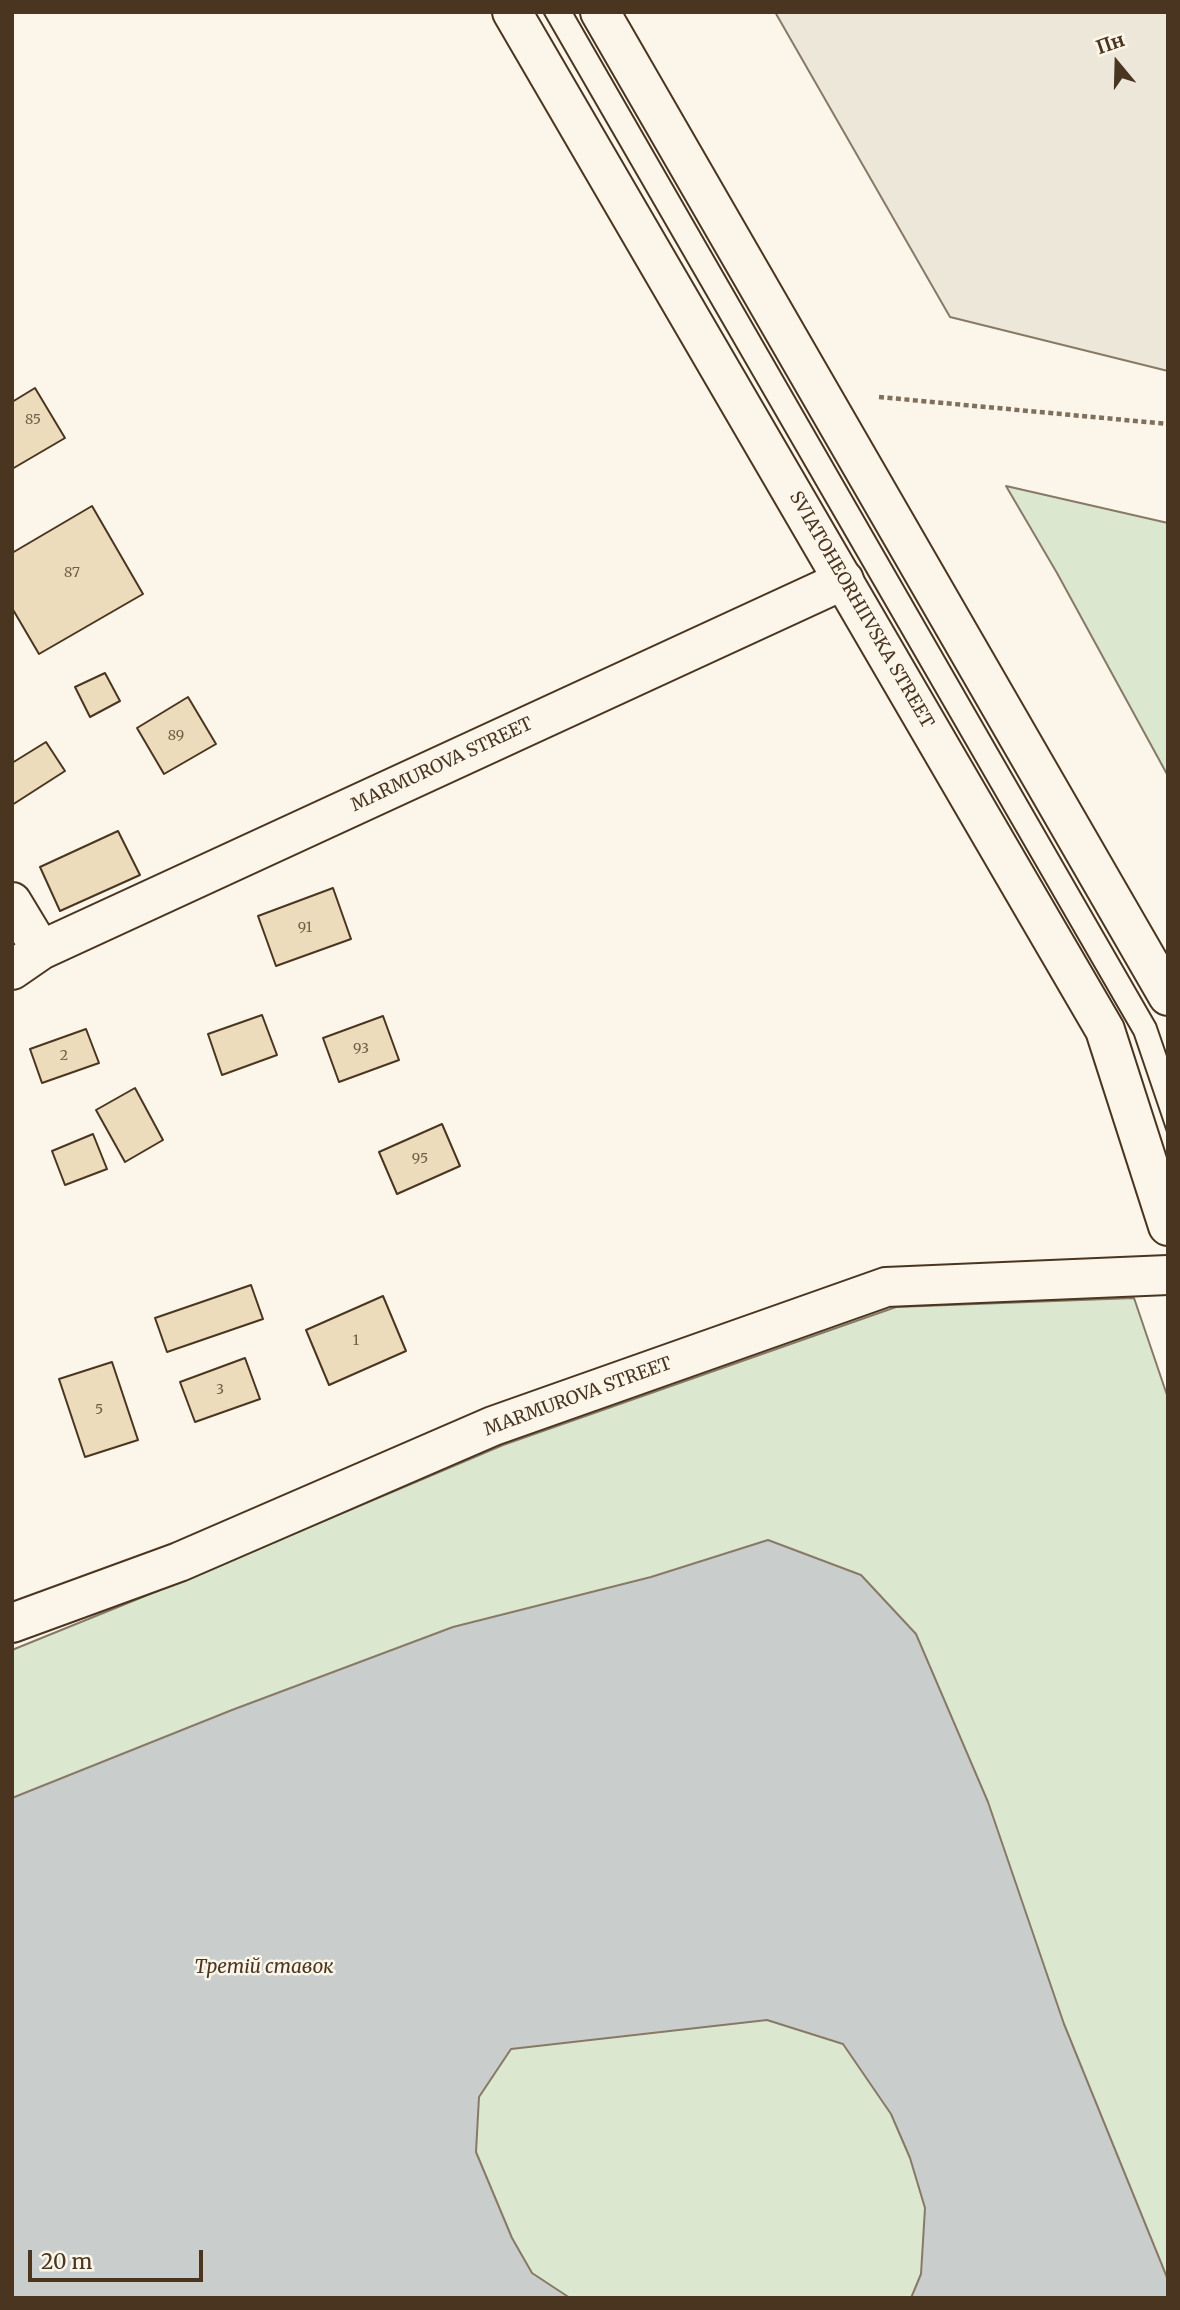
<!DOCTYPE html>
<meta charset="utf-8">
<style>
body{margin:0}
#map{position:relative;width:1180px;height:2310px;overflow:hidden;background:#fbf6e9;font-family:Merriweather,serif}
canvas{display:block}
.frame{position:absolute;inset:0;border:14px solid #4a3520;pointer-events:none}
.north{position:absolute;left:1082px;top:28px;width:70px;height:70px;-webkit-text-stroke:5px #fbf6e9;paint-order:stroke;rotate:341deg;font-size:19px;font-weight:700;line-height:28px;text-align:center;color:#4a3520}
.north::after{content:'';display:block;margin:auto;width:24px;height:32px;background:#4a3520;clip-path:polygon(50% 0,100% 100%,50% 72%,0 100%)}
.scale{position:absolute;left:28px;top:2250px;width:175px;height:32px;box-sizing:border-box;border:4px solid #4a3520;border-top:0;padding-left:9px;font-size:21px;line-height:24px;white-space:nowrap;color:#4a3520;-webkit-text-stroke:5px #fbf6e9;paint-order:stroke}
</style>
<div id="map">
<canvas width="1180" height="2310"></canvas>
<div class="frame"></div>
<div class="north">Пн</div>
<div class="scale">20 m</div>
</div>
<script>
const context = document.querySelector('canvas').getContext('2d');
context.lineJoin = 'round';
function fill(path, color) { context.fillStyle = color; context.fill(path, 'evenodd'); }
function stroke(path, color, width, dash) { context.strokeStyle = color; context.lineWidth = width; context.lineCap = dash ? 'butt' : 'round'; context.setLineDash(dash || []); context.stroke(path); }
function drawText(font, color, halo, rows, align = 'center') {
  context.font = font + ' Merriweather,serif'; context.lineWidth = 5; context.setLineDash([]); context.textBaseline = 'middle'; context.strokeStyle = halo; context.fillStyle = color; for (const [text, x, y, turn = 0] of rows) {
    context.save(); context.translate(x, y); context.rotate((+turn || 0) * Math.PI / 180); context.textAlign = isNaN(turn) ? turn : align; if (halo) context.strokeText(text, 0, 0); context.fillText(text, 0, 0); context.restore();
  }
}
const green = new Path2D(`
 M1006,486l162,37v253l-111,-203z
 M1134,1298l34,100v900h-1156v-648l170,-69 321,-136 393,-138z`);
fill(green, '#dce7d0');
stroke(green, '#887966', 2);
const parking = new Path2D(`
 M775,12h393v359l-218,-54z`);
fill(parking, '#ede7d9');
stroke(parking, '#887966', 2);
const water = new Path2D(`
 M768,1540l93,35 55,59 72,168 76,222 100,246 4,10v18h-257l10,-24 4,-66 -15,-50 -19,-44 -48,-70 -76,-24 -256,29 -32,48 -3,55 36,86 20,35 38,25h-558v-500l220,-88 221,-83 198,-50z`);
fill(water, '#c9cecd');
stroke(water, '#887966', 2);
const building = new Path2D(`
 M35,388l30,50 -53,31v-67z
 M92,506l51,88 -104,60 -27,-46v-55z
 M105,673l15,28 -30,16 -15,-30z
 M188,697l28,47 -52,30 -27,-46z
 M46,742l19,29 -53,34v-42z
 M118,831l22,44 -80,36 -20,-44z
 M333,888l18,51 -75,27 -18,-50z
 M262,1015l15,40 -55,20 -14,-41z
 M383,1016l16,44 -60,22 -16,-44z
 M86,1029l13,34 -57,20 -12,-34z
 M135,1088l28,52 -38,22 -29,-52z
 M442,1124l18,42 -63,28 -18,-42z
 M93,1134l14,35 -42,16 -13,-34z
 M251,1285l12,34 -96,33 -12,-34z
 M383,1296l23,55 -77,34 -23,-55z
 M245,1358l15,41 -65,23 -15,-40z
 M112,1362l26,78 -53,17 -26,-78z`);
fill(building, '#ecdcbc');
stroke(building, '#4a3520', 2);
const street = new Path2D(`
 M12,902l29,48
 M12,970l29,-20 803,-370
 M12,1623l167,-61 314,-136 393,-139 282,-12`);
const secondary = new Path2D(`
 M512,12l593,1018 63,196
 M600,12l568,984`);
stroke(street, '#4a3520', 42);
stroke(secondary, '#4a3520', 42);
stroke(new Path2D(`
 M879,397l289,27`), '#7f6f5c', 4.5, [5, 3.5]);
stroke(street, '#fbf6e9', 38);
stroke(secondary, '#fbf6e9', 38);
stroke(new Path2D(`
 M543,12l591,1023 34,100
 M573,12l583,1012 12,35`), '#4a3520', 2);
drawText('14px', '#725f47', null, [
 ["85",33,420],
 ["87",72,573],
 ["89",176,736],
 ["91",305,928],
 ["93",361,1049],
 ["2",64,1056],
 ["95",420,1159],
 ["1",356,1341],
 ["3",220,1390],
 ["5",99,1410]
]);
drawText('18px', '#4a3520', '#fbf6e9', [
 ["SVIATOHEORHIIVSKA STREET",861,610,60],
 ["MARMUROVA STREET",442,765,-25],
 ["MARMUROVA STREET",578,1397,-20]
]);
drawText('italic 19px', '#4a3520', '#fbf6e9', [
 ["Третій ставок",264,1968]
]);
</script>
